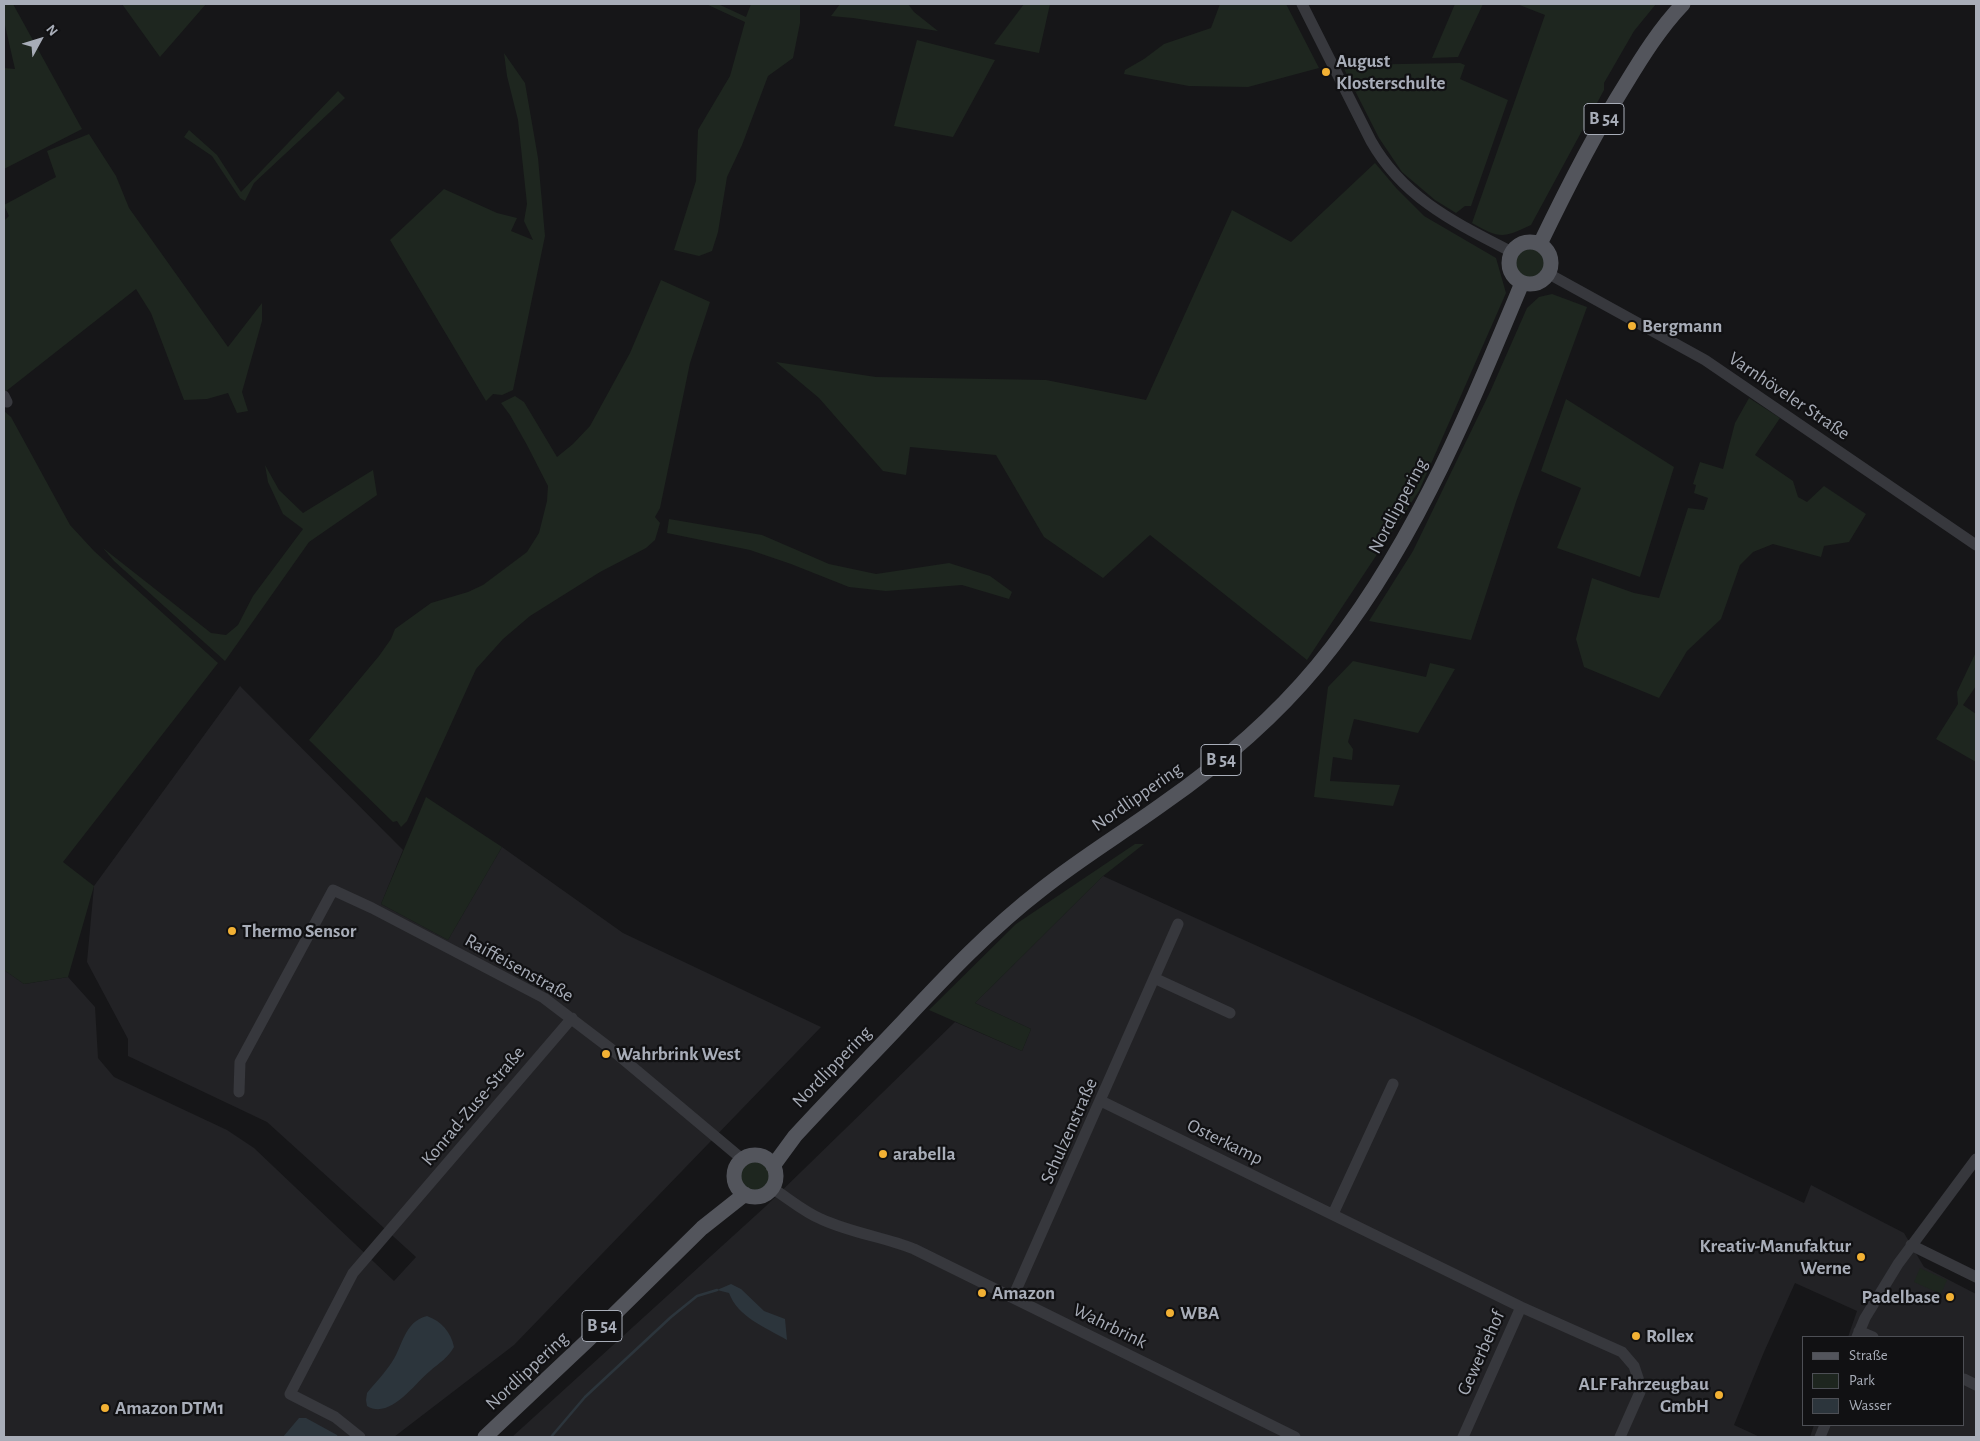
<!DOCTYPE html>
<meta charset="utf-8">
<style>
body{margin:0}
#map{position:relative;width:1980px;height:1441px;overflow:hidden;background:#161618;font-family:"Alegreya Sans",sans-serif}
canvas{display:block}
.frame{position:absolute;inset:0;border:5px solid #a8adb8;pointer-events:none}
.legend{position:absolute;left:1802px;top:1336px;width:162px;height:90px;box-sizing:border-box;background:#111113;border:1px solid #4d4f55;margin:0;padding:6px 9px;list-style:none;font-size:15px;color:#a8adb8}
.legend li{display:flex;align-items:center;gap:10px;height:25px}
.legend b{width:25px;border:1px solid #4d4f55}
.north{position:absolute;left:15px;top:15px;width:50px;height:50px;-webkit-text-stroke:4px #111113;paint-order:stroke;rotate:51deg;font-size:14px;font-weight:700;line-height:20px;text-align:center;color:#a8adb8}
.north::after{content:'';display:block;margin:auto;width:18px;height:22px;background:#a8adb8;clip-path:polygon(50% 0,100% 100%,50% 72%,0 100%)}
</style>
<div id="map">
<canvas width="1980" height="1441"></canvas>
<div class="frame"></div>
<ul class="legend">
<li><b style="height:6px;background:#53555c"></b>Straße</li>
<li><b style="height:14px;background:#1e261f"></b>Park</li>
<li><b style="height:14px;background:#2c353c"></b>Wasser</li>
</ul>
<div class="north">N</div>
</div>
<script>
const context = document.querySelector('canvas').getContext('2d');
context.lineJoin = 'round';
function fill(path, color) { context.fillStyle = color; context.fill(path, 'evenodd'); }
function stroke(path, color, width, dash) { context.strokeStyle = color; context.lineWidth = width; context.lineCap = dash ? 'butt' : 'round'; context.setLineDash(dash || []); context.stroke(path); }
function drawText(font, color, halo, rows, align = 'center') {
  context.font = font + ' "Alegreya Sans",sans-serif'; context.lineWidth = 4.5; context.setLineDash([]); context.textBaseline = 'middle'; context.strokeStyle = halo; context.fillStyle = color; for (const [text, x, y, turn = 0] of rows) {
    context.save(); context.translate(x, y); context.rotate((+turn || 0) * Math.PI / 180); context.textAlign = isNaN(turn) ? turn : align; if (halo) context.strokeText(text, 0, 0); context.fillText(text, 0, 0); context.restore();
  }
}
fill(new Path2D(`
 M240,686l163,164 -22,54 67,36 54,-93 121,86 198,94 -307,318 -120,92h-390v-467l20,14 44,-7 27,30 3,51 16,19 113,53 27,18 140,133 22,-24 -149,-135 -139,-66v-17l-41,-77 7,-76z
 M1103,876l313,142 388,185 7,-18 93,48 20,34 52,27v143h-166l4,-12h150v-88h-116l9,-26 -62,-28 -31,69 -30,73 26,12h-1248l254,-231 189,-184 67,29 9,-22 -56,-26z`), '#222225');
fill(new Path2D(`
 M4,4h9l69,125 -78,40v-101l11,1 -11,-48z
 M122,4h84l-46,53z
 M706,4h12l28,13 5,-13h49v19l-7,35 -25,18 -26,69 -15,32 -9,55 -6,19 -13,5 -25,-6 22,-69 2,-51 32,-54 15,-54z
 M840,4h68l6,8 24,19 -85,-13 -22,-2z
 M1024,4h26l-11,49 -45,-9z
 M1220,4h66l33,64 -71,19 -59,-1 -65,-12 1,-4 19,-11 20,-15 47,-16z
 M1455,4h28l-25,53 -26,1z
 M1517,4h139l-22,27 -30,52v7l-73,135c-29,14 -32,13 -59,-2l73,-208z
 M917,40l78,20 -42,77 -59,-11z
 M504,53l21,30 13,75 7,78 -32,154 -11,5 -9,-1 -7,7 -96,-161 54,-51 53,24 20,5 -6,13 22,9 -9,-19 3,-17 -9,-84 -11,-44z
 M1460,63l5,2 -5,14 48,21 -37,106h-6l-9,7 -21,-13 -33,-28 -23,-34 -37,-73z
 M338,91l7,7 -91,85 -9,18 -5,-3 -28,-42 -28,-19 5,-7 28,25 24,37z
 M89,134l27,42 13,32 99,139 34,-44v18l-20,71 6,19 -11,2 -9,-20 -21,6 -23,1 -33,-87 -15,-24 -131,103 -1,-171 5,-5 -5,-11 52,-28 -9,-26z
 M1375,163l22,26 27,27 72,42 10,35 -87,198 -112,169 -157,-125 -47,43 -59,-41 -48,-82 -86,-8 -4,28 -23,-4 -64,-73 -43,-36 100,15 170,3 100,20 86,-190 59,32z
 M1514 263a17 17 0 1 1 34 0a17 17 0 1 1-34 0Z
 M661,280l49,22 -20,61 -30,145 -5,9 5,6 -5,17 -9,8 -46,24 -70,44 -27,23 -27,30 -69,152 -6,6 -4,-6 -4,1 -84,-82 70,-84 12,-17 4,-10 36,-26 37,-11 15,-7 44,-33 12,-19 8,-32 1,-15 -21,-41 -17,-30 -9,-12 14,-7 9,6 33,55 16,-13 17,-18 40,-73z
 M1552,294l35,13 -71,195 -45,138 -102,-19 44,-70 77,-159 37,-84 12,-11z
 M1749,398l31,20 -25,37 38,26 5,16 9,5 17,-16 42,28 -17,28 -25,4 -3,11 -48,-13 -20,8 -13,13 -19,54 -34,32 -28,47 -75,-31 -8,-28 16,-61 42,15 25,5 29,-90 16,2 4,-12 -14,-5 2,-8 -3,-1 7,-22 23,7 12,-46z
 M1566,399l108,68 -34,110 -83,-29 24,-60 -40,-17z
 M4,411l7,6 59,108 24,26 124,112 -155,199 31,24 -26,91 -44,7 -20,-14z
 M265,465l14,25 24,23 70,-43 4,25 -68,47 -84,119 -111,-100 -11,-13 108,85 15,2 12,-10 15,-29 50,-67 -20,-15 -15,-32z
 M669,519l93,16 67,29 47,10 73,-11 41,13 22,16 -3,7 -47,-14 -76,6 -37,-4 -58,-23 -41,-14 -83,-17z
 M1976,652v34l-13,19 13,9v48l-40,-23 22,-35 -1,-12z
 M1353,661l73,16 4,-14 25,6 -37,64 -64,-14 -6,23 5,7 -1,11 -19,-3 -3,24 70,4 -7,21 -79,-9 14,-110z
 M426,797l76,50 -54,93 -67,-36z
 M1135,844h9l-41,32 -128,127 56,26 -9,22 -93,-41 87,-86z
 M738 1176a17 17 0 1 1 34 0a17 17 0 1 1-34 0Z
 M1920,1268l27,12 -6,14 -27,-12z`), '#1e261f');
fill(new Path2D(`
 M731,1284l10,5 23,22 21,8 2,21c-22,-13 -49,-23 -58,-47l-12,-3z
 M427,1316c14,5 24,16 27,31 -6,11 -15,16 -24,24 -16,13 -40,49 -63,35l-1,-6 1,-7c8,-10 18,-20 25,-31 11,-17 12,-40 35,-46z
 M299,1418h7l31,17 1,2h-55z`), '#2c353c');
stroke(new Path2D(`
 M551,1437l34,-40 86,-80 26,-21 20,-6`), '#2c353c', 2.5);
stroke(new Path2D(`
 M1302,4l69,137c33,58 85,82 141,111
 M1549,274l156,86 271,185
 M4,396l3,6
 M1154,978l76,35
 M239,1092l1,-30 93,-172 39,18 172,90 67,51 131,110
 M1101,1101l420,206 101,45 12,14 6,18v8l-20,45
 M772,1188c16,10 32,24 49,31 30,14 63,18 93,30l381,188
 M1333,1214l60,-130
 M1911,1245l65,32
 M1013,1297l165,-373
 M1859,1331l14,6
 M1857,1337l8,-19 33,-54 78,-105
 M1964,1379l12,6
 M360,1437l-25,-20 -45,-23 63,-121 219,-255
 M1463,1437l58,-130
 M1820,1437l5,-12`), '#37383d', 11);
stroke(new Path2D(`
 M1509 263a21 21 0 1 1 42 0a21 21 0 1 1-42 0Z
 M1540,244c26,-54 53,-108 85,-159 17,-28 35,-57 58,-81
 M734 1176a21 21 0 1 1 42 0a21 21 0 1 1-42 0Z
 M773,1166l22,-30c35,-38 71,-75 106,-112 45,-48 89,-95 141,-135 39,-31 82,-57 122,-86 56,-39 109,-84 153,-137 94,-113 149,-249 205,-383
 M485,1437l104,-98 113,-111 43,-34`), '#53555c', 15);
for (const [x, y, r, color] of [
 [1326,72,5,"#f2b134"],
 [1632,326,5,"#f2b134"],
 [232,931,5,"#f2b134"],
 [606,1054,5,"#f2b134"],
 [883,1154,5,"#f2b134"],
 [1861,1257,5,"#f2b134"],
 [982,1293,5,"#f2b134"],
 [1950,1297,5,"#f2b134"],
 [1170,1313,5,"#f2b134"],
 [1636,1336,5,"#f2b134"],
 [1719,1395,5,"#f2b134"],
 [105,1408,5,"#f2b134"]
]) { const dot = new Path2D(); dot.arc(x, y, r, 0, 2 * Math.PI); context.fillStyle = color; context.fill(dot); stroke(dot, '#111113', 2); }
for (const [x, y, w] of [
 [1604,119,40],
 [1221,760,40],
 [602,1326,40]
]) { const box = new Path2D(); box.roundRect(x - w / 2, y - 15.5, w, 31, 4); context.fillStyle = '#111113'; context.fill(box); stroke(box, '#a8adb8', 1); }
drawText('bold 18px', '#a8adb8', null, [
 ["B 54",1604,119],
 ["B 54",1221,760],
 ["B 54",602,1326]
]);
drawText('bold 19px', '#a8adb8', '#111113', [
 ["August",1336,61],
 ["Klosterschulte",1336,83],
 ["Bergmann",1642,326],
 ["Thermo Sensor",242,931],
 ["Wahrbrink West",616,1054],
 ["arabella",893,1154],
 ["Kreativ-Manufaktur",1851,1246,"right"],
 ["Werne",1851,1268,"right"],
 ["Amazon",992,1293],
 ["Padelbase",1940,1297,"right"],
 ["WBA",1180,1313],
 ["Rollex",1646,1336],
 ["ALF Fahrzeugbau",1709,1384,"right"],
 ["GmbH",1709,1406,"right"],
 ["Amazon DTM1",115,1408]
], 'left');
drawText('19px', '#a8adb8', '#111113', [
 ["Varnhöveler Straße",1789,396,34],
 ["Nordlippering",1398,506,-62],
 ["Nordlippering",1137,797,-35],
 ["Raiffeisenstraße",519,968,29],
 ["Nordlippering",832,1067,-46],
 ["Konrad-Zuse-Straße",473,1106,-50],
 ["Schulzenstraße",1069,1131,-66],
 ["Osterkamp",1225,1142,26],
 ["Wahrbrink",1110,1326,26],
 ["Gewerbehof",1481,1353,-66],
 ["Nordlippering",527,1371,-43]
]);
</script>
